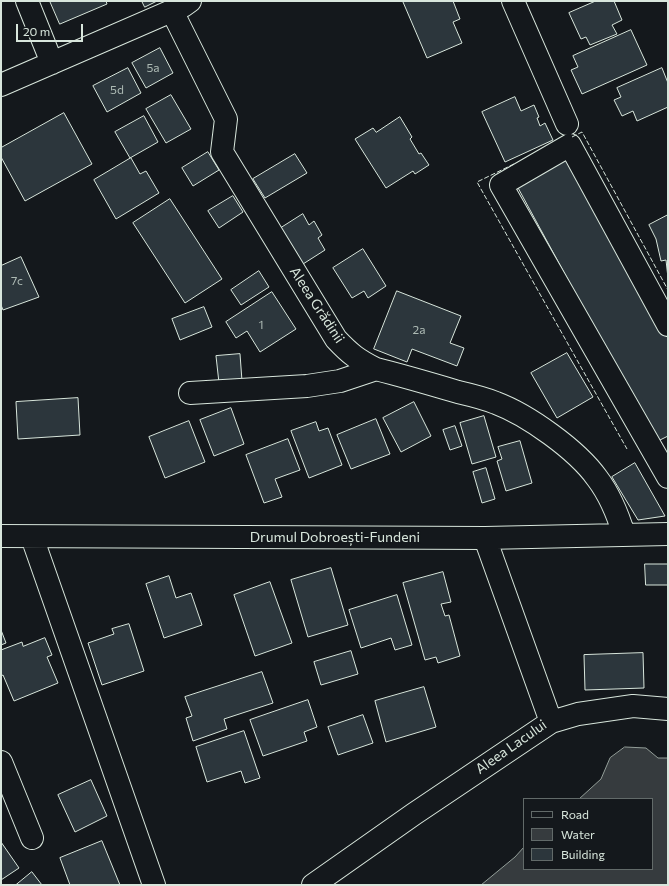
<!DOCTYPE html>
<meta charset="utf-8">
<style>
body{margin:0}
#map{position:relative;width:669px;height:886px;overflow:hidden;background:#14181c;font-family:Commissioner,sans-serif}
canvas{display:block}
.frame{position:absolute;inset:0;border:2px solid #d8e6dc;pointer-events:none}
.legend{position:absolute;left:523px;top:798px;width:130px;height:72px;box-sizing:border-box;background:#14181c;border:1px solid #626a69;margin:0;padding:5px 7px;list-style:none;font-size:12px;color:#d8e6dc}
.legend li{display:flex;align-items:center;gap:8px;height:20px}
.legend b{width:20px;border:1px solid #626a69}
.scale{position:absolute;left:16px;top:24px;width:67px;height:18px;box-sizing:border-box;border:2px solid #d8e6dc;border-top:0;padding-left:5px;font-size:12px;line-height:14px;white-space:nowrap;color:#d8e6dc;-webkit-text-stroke:3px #14181c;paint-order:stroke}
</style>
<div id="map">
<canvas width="669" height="886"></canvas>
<div class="frame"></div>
<ul class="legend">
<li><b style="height:5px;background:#14181c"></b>Road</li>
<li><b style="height:11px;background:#363b3e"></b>Water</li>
<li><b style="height:11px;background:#2c363c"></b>Building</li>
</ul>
<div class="scale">20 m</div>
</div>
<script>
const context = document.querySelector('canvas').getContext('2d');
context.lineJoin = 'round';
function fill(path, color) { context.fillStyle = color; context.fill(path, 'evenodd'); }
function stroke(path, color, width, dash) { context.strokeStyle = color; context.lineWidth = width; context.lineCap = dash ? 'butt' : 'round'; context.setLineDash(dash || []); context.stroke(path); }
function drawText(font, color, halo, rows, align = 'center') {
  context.font = font + ' Commissioner,sans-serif'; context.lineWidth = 3; context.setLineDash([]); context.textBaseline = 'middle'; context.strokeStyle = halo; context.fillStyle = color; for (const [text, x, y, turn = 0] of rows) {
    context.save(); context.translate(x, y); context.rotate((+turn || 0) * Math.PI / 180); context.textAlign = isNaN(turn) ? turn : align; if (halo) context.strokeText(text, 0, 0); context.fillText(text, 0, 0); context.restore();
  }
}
const water = new Path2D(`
 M625,747l21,1 12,10h10v127h-187l34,-28 9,-10v22h128v-70h-73l22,-20 9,-21z`);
fill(water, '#363b3e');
stroke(water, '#939e99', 1);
const building = new Path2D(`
 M50,1h56l1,3 -47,20z
 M142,1h15l-12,6z
 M406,1h47l7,18 -7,3 9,21 -35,15 -24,-56z
 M596,1h18l8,19 -10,5 5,9 -27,11 -4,-8 -5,2 -12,-26z
 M631,30l16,35 -65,29 -11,-24 7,-3 -5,-11z
 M160,48l13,25 -27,15 -14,-25z
 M128,68l13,25 -34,19 -14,-26z
 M662,68l6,15v24l-31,14 -4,-10 -11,5 -8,-16 7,-3 -4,-9z
 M171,95l20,34 -25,14 -20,-34z
 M515,97l6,14 13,-6 5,12 -2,1 3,8 5,-3 8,17 -48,22 -23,-50z
 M64,113l28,51 -67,37 -24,-44v-9z
 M144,116l14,26 -28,16 -15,-26z
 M400,117l12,20 -2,2 9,15 2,-1 8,12 -14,9 -2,-3 -27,17 -31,-49 18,-11 3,4z
 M208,152l11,18 -26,16 -11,-18z
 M295,154l12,19 -42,25 -12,-19z
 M570,157l98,180v99l-12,6 -139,-256z
 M131,158l9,16 6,-3 13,22 -43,26 -22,-39z
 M233,196l10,16 -24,16 -11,-17z
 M170,199l52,80 -37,24 -52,-80z
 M303,214l6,11 5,-4 8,14 -4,3 7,12 -22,14 -22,-36z
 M668,215v63l-2,-18 -5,1 -5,-22 -7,-14z
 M363,249l23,37 -18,12 -4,-7 -12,7 -19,-30z
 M21,257l18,40 -36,13 -2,-5v-39z
 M259,271l10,16 -28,18 -10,-15z
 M397,291l64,25 -11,27 14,5 -7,18 -45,-17 -5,13 -33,-13z
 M272,292l24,37 -36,23 -13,-21 -11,7 -10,-16z
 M204,307l8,20 -32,13 -8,-21z
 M567,353l26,44 -36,21 -26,-45z
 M240,354l2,27 -23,2 -3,-27z
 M78,398l2,37 -62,4 -2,-37z
 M414,402l17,34 -30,16 -18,-34z
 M231,408l13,36 -30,12 -14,-36z
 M484,416l12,41 -24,7 -12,-41z
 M376,419l14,35 -39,15 -14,-34z
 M189,421l16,41 -40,16 -16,-41z
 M316,422l3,9 9,-3 14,37 -33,13 -18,-47z
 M455,426l7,20 -12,4 -7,-20z
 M288,439l12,31 -25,9 7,18 -18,6 -18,-48z
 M520,441l12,42 -26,8 -9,-30 5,-2 -4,-12z
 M635,463l30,53 -27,4 -26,-43z
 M486,468l9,31 -13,4 -9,-31z
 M645,564h23v21h-22z
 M331,568l17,57 -40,12 -17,-57z
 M443,572l8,30 -10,2 4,12 4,-1 11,41 -22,7 -2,-6 -11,3 -22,-77z
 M169,576l7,22 15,-5 11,32 -38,13 -18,-54z
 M270,582l22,61 -37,13 -21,-61z
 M397,595l15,50 -17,5 -4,-12 -30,10 -12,-38z
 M129,624l15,47 -42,14 -14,-42 26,-9 -2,-5z
 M1,630l5,13 -5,2z
 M45,638l7,17 -5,2 11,26 -44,18 -11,-26 -2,1v-26l21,-8 1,4z
 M351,651l7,23 -37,11 -7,-23z
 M643,653l1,35 -59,2 -1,-35z
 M262,672l11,31 -49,16 3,10 -34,12 -7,-23 6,-2 -7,-19z
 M424,687l12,40 -50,15 -11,-41z
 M308,700l9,27 -13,5 3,9 -44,15 -13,-36z
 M363,715l10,28 -35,12 -10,-28z
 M244,731l16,47 -15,5 -4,-12 -34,11 -11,-35z
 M91,780l16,36 -32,16 -17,-37z
 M102,841l18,44h-50l-10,-27z
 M1,842l18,26 -18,12z
 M32,872l10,13h-26z`);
fill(building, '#2c363c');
stroke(building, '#d8e6dc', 1);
const minor = new Path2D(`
 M27,1l25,62
 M513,1l54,123
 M172,11l54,108 -4,33 114,187c14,15 22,21 40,30 28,7 55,15 82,23 13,3 26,6 38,11 32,12 81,47 101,75 13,17 21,37 27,57
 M1,85l182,-79 7,-5
 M668,325l-98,-180 -69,40 167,292
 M190,393l117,-7 33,-5 36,-12
 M1,536l484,2 183,-4
 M32,537l122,348
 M485,538l66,184
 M1,762l31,76
 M313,885l101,-71 137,-92 27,-8 55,-8 35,3`);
stroke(minor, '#d8e6dc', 24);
stroke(minor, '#14181c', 22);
stroke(new Path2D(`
 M572,137l10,-5 86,158
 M514,164l-37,18 150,267`), '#d8e6dc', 1, [5, 2]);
drawText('12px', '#adbab4', null, [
 ["5a",153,68],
 ["5d",117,90],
 ["7c",17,281],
 ["1",261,325],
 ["2a",419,330]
]);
drawText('14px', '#d8e6dc', '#14181c', [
 ["Aleea Grădinii",317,305,57],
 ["Drumul Dobroești-Fundeni",335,537],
 ["Aleea Lacului",511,747,-35]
]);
</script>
